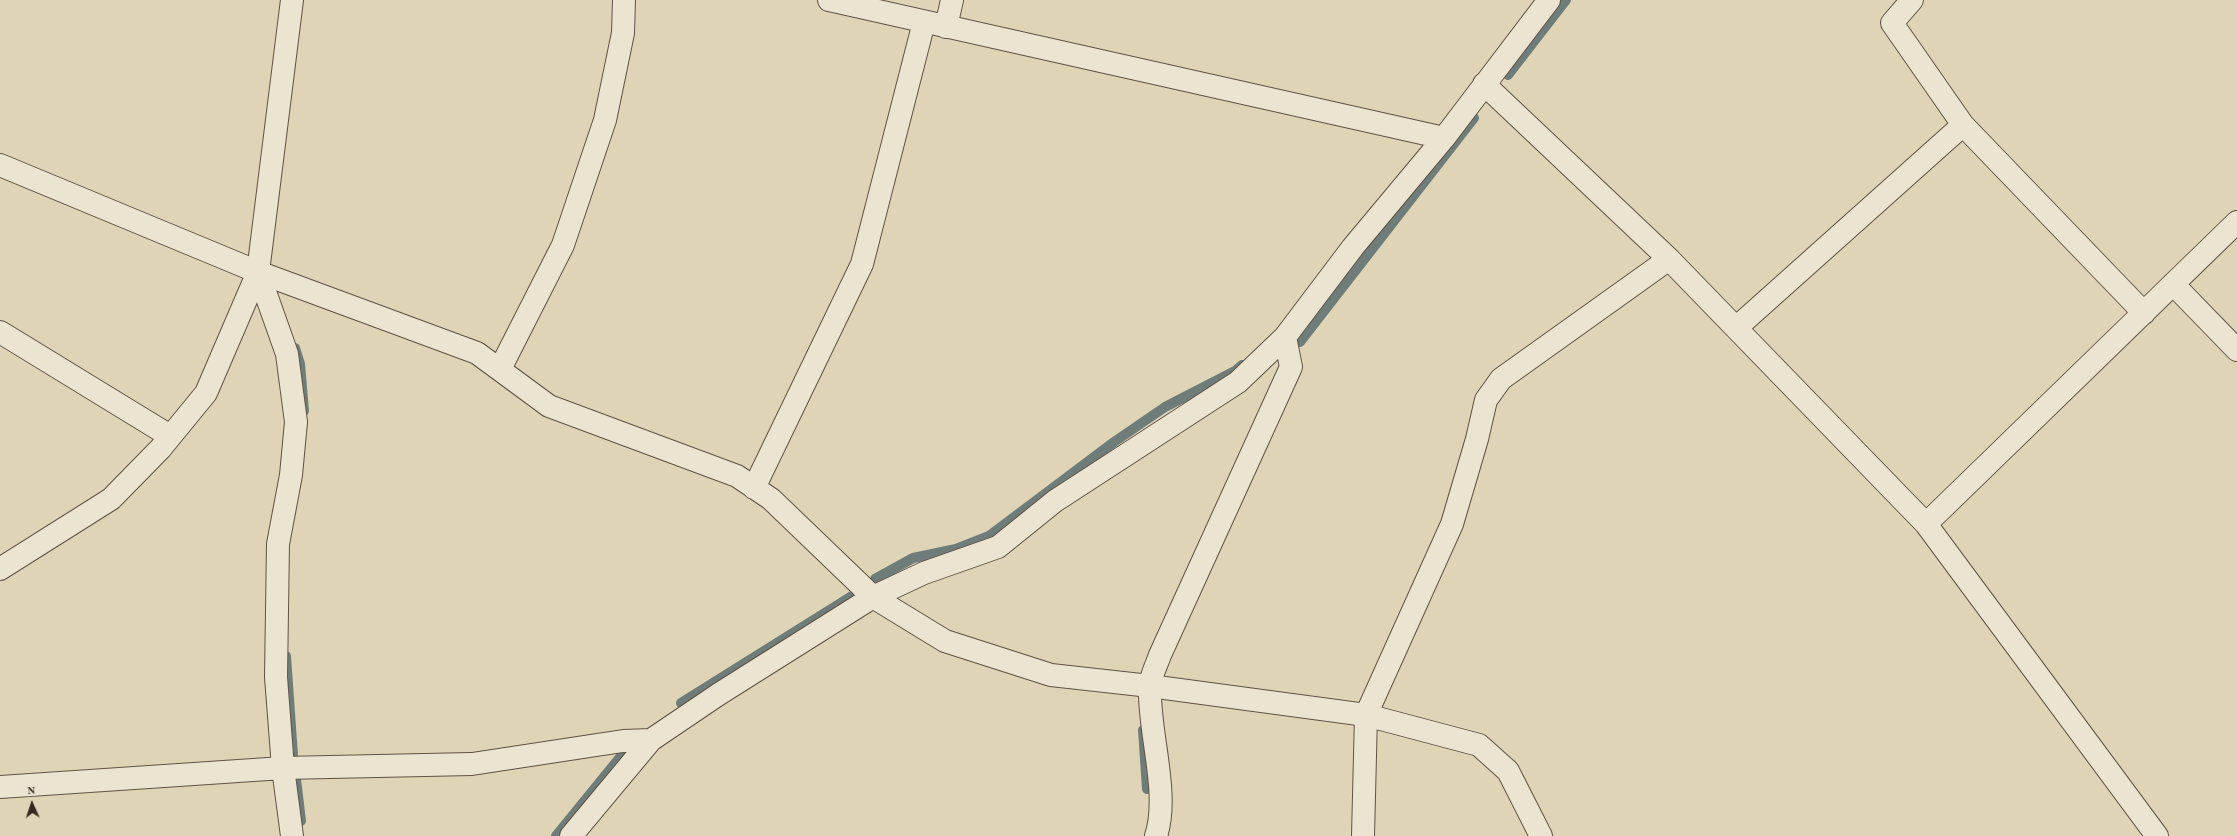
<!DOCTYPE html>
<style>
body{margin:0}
#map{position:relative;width:2237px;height:836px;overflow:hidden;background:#dfd5b6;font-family:"Old Standard TT",serif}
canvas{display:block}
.north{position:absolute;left:12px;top:784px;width:40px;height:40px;-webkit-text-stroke:3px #eae4d0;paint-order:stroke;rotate:357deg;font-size:11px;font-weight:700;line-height:16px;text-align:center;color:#362720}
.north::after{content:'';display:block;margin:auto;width:14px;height:18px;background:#362720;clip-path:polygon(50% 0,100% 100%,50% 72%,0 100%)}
</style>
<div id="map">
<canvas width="2237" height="836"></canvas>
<div class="north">N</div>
</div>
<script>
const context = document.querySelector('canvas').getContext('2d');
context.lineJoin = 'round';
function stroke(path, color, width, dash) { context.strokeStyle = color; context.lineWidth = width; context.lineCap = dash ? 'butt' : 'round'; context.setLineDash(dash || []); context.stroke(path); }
stroke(new Path2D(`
 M1508,75l58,-75
 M1300,342l174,-224
 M295,348l5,16 4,47
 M875,579l38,-21 43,-9 33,-13 125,-94 51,-35 70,-36 7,-6
 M286,656l7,99
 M681,703l171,-107
 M1143,730l4,59
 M296,779l5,42
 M556,836l66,-81`), '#6f7d7a', 10);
const minor = new Path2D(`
 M292,0l-34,272 29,82 9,68 -5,53 -13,69 -2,133 7,91 9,68
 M829,0l615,138
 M1912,0l-20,23 71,102 181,188
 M946,27l6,-27
 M1484,84l185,175 257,265 231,312
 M0,165l258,107 -52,121 -45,55 -50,51 -111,70
 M258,272l219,81 72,53 188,70 34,23 102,98 72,44 106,34 99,11 216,29 113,30 29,26 33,65
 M2173,284l64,66
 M1736,328l227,-203
 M0,332l170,104
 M500,369l63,-124 42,-125 18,-87 1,-33
 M754,488l108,-224 62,-242
 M1926,524l311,-302
 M0,787l283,-19 189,-4 151,-23 28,-1
 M571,836l80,-96 68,-46 154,-97 51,-24 74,-26 57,-46 183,-119 47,-45 68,-90 91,-109 105,-138
 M1156,836c14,-43 -8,-105 -6,-149 0,-10 7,-23 10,-32l131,-288 -6,-30
 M1363,836l3,-121 86,-191 25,-85 9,-39 15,-21 168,-120`);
stroke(minor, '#605246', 24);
stroke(minor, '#eae4d0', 22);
</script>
